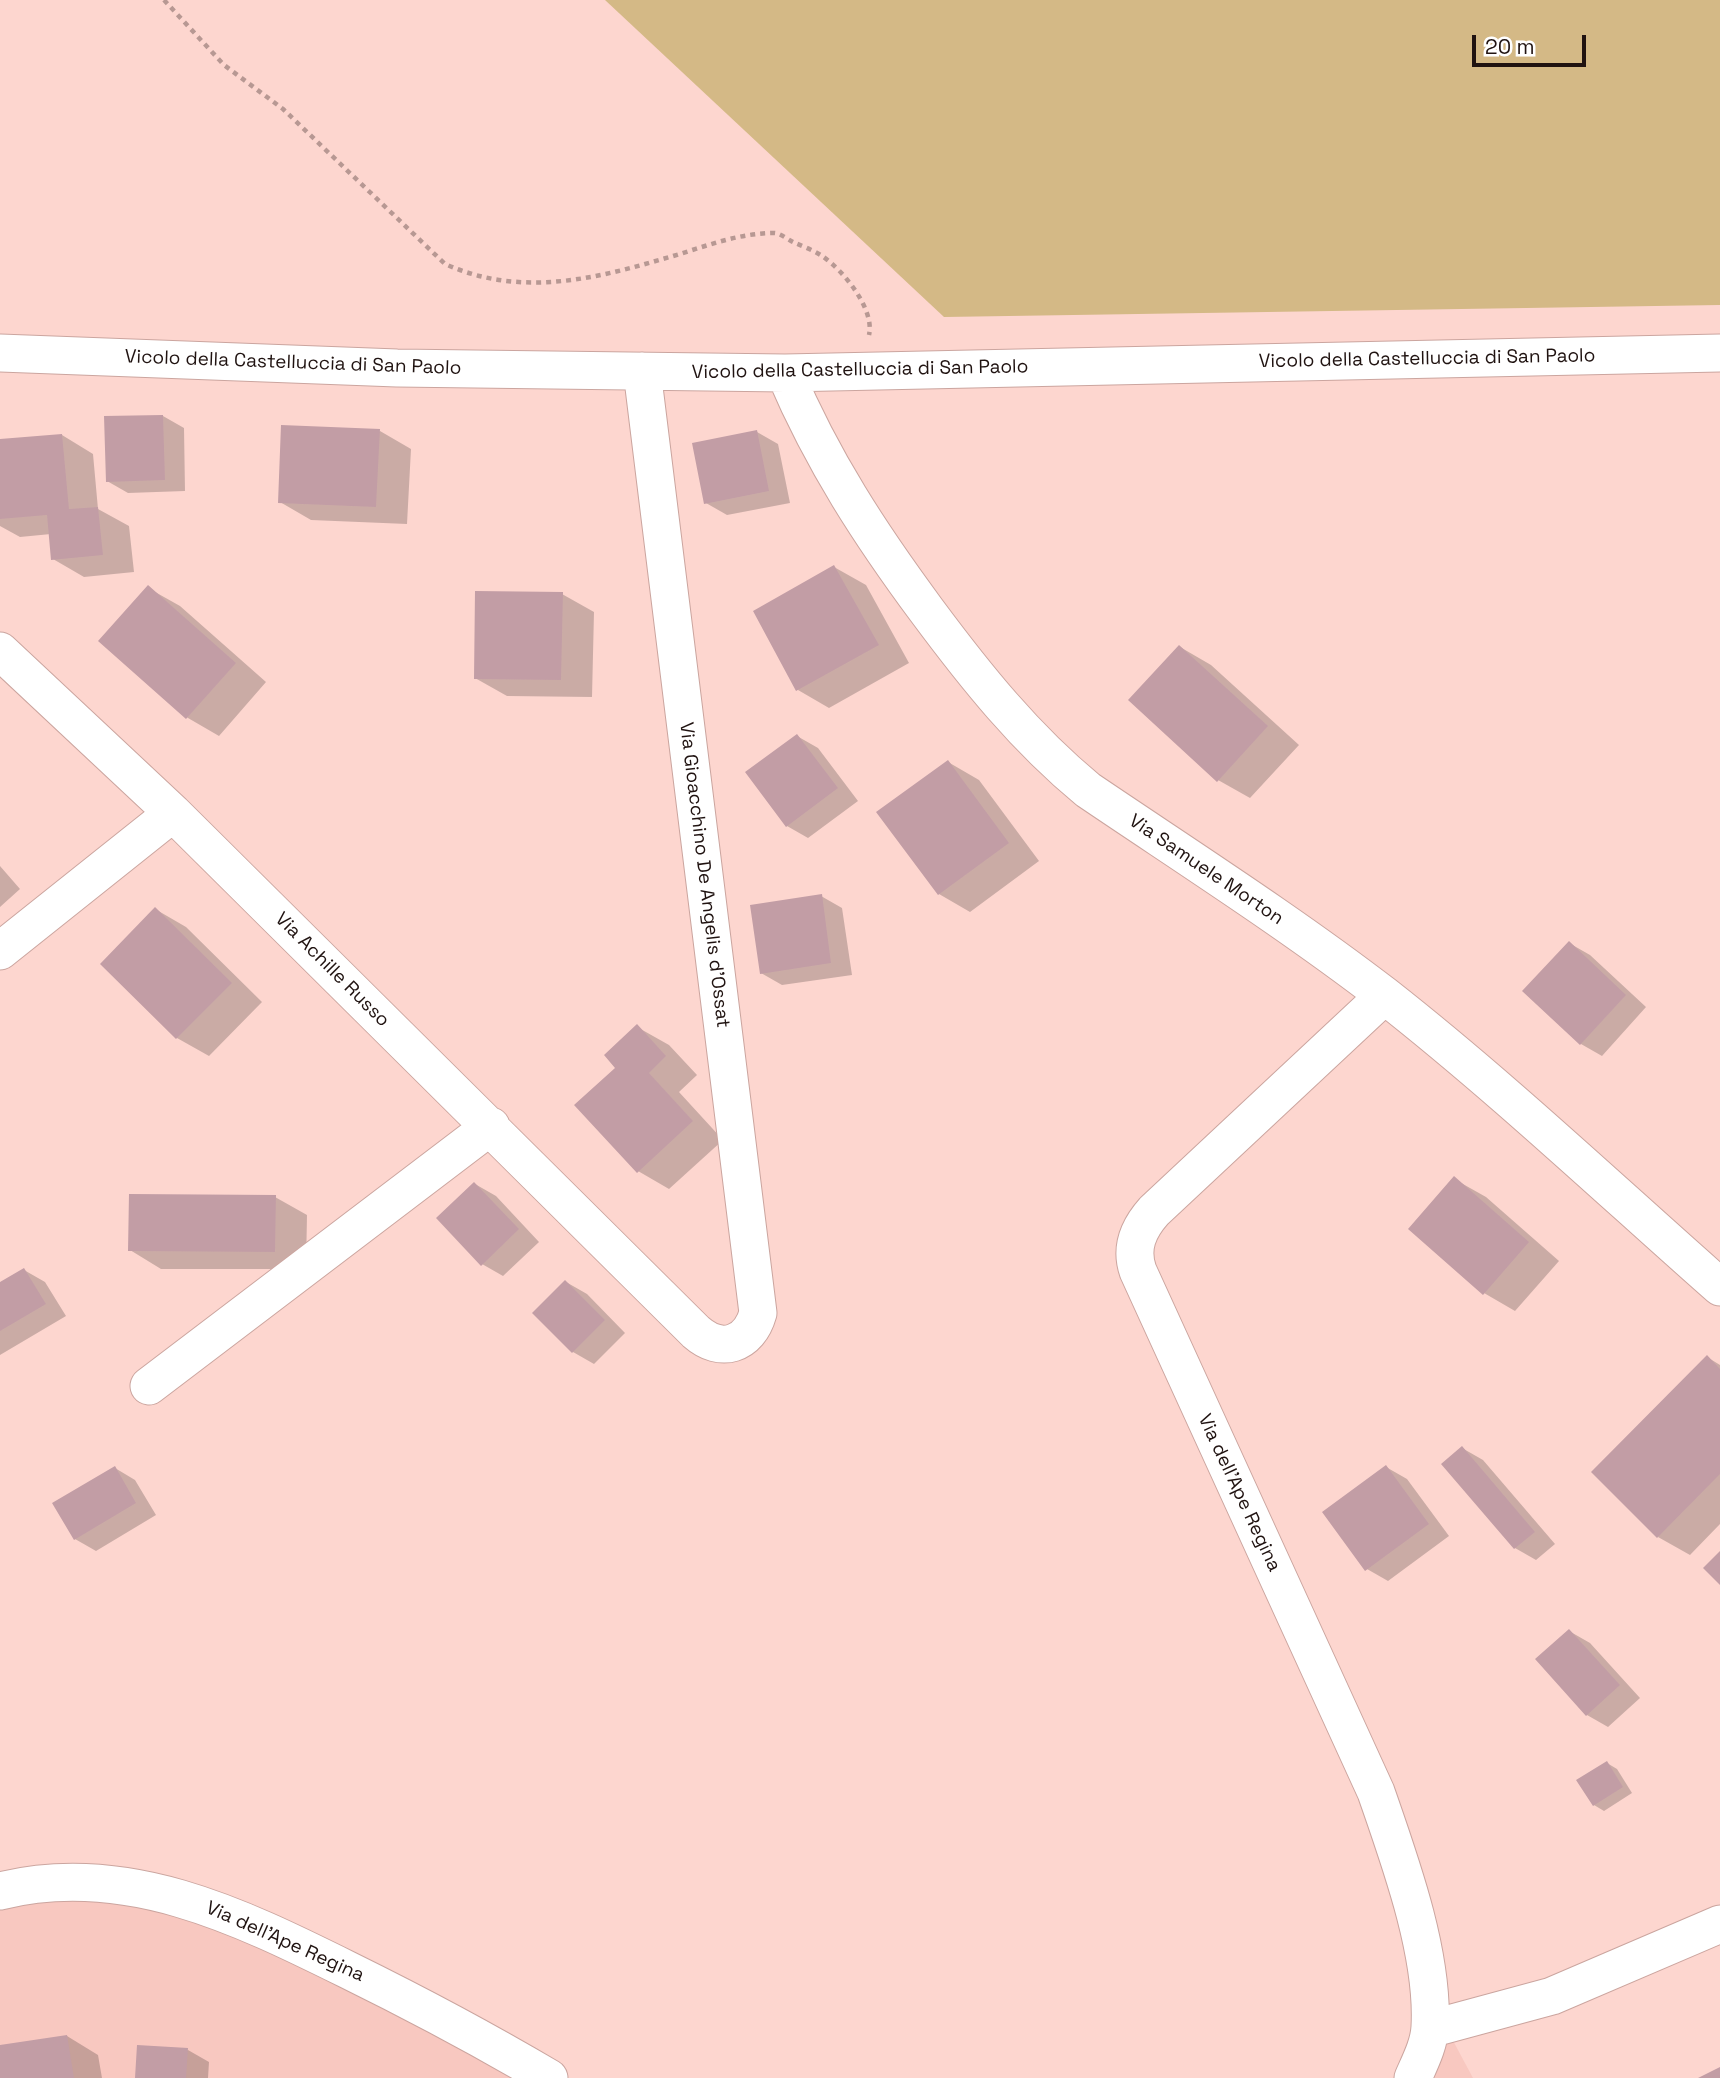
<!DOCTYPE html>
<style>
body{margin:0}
#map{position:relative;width:1720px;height:2078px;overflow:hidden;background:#fdd6cf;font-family:"Space Grotesk",sans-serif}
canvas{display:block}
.scale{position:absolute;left:1472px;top:35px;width:114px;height:32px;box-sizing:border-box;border:4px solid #201311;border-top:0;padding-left:9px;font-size:21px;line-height:24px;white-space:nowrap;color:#201311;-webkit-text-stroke:5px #fff;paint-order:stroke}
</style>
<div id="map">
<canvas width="1720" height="2078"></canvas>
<div class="scale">20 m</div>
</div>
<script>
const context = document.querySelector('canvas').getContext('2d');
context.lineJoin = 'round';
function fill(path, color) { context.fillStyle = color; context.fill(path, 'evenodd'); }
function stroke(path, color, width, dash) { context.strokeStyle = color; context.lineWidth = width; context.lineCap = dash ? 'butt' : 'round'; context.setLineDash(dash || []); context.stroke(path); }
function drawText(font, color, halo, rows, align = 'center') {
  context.font = font + ' "Space Grotesk",sans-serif'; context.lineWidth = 6; context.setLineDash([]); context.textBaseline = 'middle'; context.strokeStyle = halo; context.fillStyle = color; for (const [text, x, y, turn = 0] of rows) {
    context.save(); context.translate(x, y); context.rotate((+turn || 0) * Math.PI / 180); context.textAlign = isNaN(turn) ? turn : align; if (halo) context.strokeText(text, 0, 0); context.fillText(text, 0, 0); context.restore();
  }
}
fill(new Path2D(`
 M18,1886l247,43 269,149h-534v-186z
 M1428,1994l45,84h-71z`), '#f8c8c0');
fill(new Path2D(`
 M605,0h1115v305l-776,12z`), '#d4b986');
fill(new Path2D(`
 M163,416l21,12 1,63 -57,2 -21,-12z
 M380,431l31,18 -4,75 -96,-4 -31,-18z
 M757,432l21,12 12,59 -63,12 -21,-12z
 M62,435l31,19 5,55 31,17 5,46 -50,5 -31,-18 -2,-25 -31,3 -20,-11v-85z
 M834,567l32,18 43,78 -80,45 -31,-18z
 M148,588l32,18 86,76 -47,54 -31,-18 -87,-77z
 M562,594l32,18 -2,85 -85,-1 -32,-18z
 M1180,647l31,18 88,80 -49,53 -32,-18z
 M797,736l21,12 40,53 -50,37 -21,-12z
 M948,762l31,18 60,81 -69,51 -31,-18z
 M0,866l20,23 -20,18z
 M821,896l21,12 10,67 -70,10 -21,-12z
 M155,909l31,18 76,75 -53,54 -32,-18 -75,-74z
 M1569,943l21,12 56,52 -44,49 -21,-12z
 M637,1027l32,18 28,30 -18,17 44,48 -54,49 -31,-18 -20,-103z
 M1454,1179l32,18 73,64 -44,50 -31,-18z
 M475,1184l21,12 43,46 -36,34 -21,-12z
 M275,1197l32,18 -1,54h-145l-31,-19z
 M24,1270l21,12 21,34 -66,39v-71z
 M566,1282l21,12 38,39 -31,31 -21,-12 -38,-39z
 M1707,1357l13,8v159l-30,31 -32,-18z
 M1462,1448l21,12 72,84 -19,16 -21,-12z
 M1386,1467l21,12 42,57 -61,45 -21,-12z
 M115,1468l20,12 21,35 -60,36 -21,-12z
 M1569,1631l21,12 50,55 -32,29 -21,-12z
 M1607,1763l10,6 15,24 -28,18 -10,-6z
 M67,2036l31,19 4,23h-102v-31z
 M188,2050l21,12 -1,16h-71z`), '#0003');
fill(new Path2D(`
 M163,415l2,65 -59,2 -2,-66z
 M281,425l99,4 -4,78 -98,-4z
 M757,430l12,61 -65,13 -12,-61z
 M62,434l7,75 29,-2 5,48 -52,5 -4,-45 -47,4v-80z
 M834,565l45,80 -83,46 -43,-80z
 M148,585l88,78 -50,56 -88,-78z
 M475,591l88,1 -2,88 -87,-1z
 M1179,645l89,81 -51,56 -89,-82z
 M797,734l41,54 -52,39 -41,-55z
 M948,760l61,83 -71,52 -62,-83z
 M822,894l9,69 -71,11 -10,-69z
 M155,907l77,76 -56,56 -76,-75z
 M1569,941l57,54 -46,50 -58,-54z
 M637,1024l29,32 -17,17 44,48 -56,52 -63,-68 41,-37 -11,-13z
 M1454,1176l75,66 -46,53 -75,-66z
 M474,1182l45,47 -38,37 -45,-48z
 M129,1194l147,1 -1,57 -147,-1z
 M24,1268l22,36 -46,27v-49z
 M565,1280l40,40 -33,33 -40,-40z
 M1707,1355l13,14v105l-63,64 -66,-66z
 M1462,1446l73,86 -21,17 -73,-85z
 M1386,1465l43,59 -64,47 -43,-59z
 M115,1466l21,37 -62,37 -22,-37z
 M1720,1551v34l-17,-17z
 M1569,1629l51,56 -34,31 -51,-57z
 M1607,1761l16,26 -30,19 -17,-26z
 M67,2035l7,43h-74v-33z
 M137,2045l51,3 -2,30h-51z
 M1720,2067v11h-22z`), '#c29da5');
const minor = new Path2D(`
 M0,353l397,15 388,5 935,-20
 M785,373c38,89 85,161 142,238 49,66 98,127 161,179 99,67 201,132 296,205 116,91 225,194 336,292
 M0,651l173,162 523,519c25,22 53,13 62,-19l-116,-942
 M0,951l173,-138
 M1384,996l-230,215c-16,18 -24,37 -16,60l238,521c24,69 58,162 54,235 -1,18 -10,35 -17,51
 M149,1386l342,-260
 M0,1891c125,-31 239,25 348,79 69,34 135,69 201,108
 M1430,2029l122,-33 168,-72`);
stroke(minor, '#cba59f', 39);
stroke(new Path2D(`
 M164,0l60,65 59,44 162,155c71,32 143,17 214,-4 38,-10 75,-27 115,-27 6,0 13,6 19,9 9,4 20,8 29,14 21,14 53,53 47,79`), '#b79893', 4.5, [5, 5]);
stroke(minor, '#fff', 37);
drawText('19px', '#201311', '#fff', [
 ["Vicolo della Castelluccia di San Paolo",1427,359,-1],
 ["Vicolo della Castelluccia di San Paolo",293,363,2],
 ["Vicolo della Castelluccia di San Paolo",860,370,-1],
 ["Via Samuele Morton",1206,870,34],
 ["Via Gioacchino De Angelis d'Ossat",704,875,83],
 ["Via Achille Russo",332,970,45],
 ["Via dell'Ape Regina",1239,1493,65],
 ["Via dell'Ape Regina",285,1942,24]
]);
</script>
